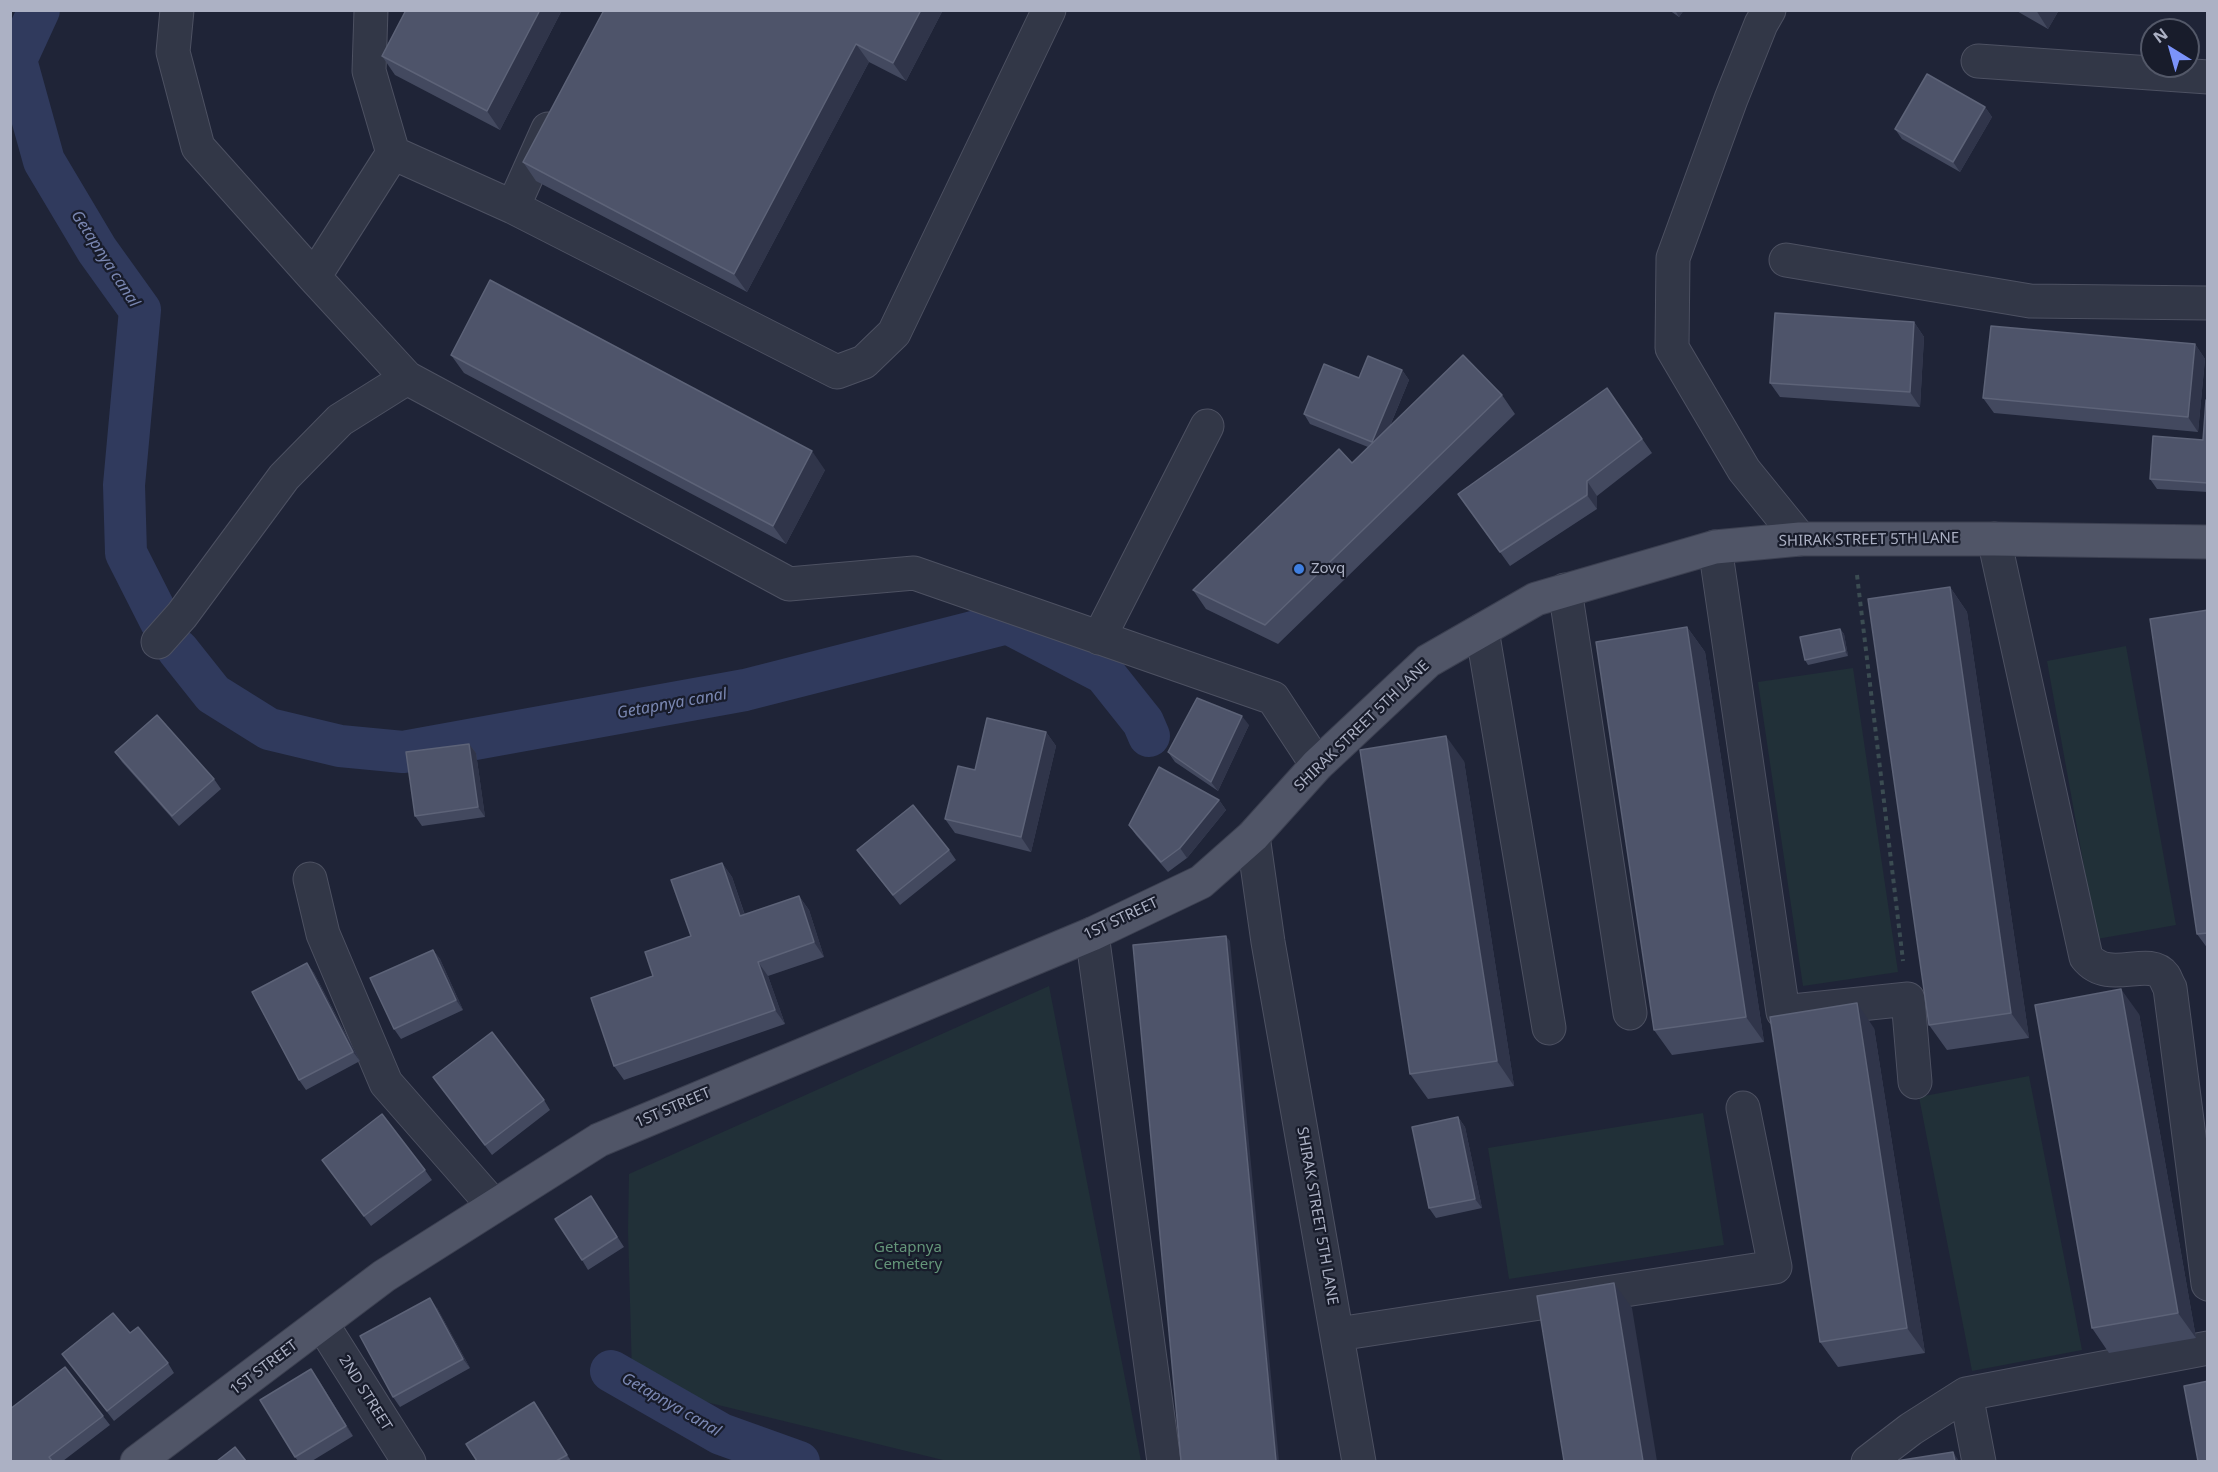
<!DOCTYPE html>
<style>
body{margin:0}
#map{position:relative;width:2218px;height:1472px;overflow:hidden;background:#1f2437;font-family:"Noto Sans",sans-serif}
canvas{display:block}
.frame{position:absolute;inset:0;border:12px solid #acb1c4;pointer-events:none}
.north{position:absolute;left:2140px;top:18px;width:60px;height:60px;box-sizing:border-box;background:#181c2b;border:2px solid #535868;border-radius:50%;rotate:323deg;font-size:16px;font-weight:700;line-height:24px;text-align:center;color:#acb1c4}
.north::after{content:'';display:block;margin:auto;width:21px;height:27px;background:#7b93fa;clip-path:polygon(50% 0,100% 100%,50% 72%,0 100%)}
</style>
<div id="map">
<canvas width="2218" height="1472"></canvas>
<div class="frame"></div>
<div class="north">N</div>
</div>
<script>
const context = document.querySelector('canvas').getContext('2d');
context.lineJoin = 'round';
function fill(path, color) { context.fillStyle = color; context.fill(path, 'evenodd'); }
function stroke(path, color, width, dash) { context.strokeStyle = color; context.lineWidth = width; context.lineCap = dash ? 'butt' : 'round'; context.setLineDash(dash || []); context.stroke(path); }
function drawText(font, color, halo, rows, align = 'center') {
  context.font = font + ' "Noto Sans",sans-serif'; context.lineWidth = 4.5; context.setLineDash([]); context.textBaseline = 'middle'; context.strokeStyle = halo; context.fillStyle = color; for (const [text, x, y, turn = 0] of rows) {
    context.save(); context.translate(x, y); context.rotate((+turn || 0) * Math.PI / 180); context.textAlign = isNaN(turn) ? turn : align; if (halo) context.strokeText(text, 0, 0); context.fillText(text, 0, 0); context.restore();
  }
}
fill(new Path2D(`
 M2126,646l50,279 -79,14 -50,-278z
 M1853,668l45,304 -95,14 -45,-304z
 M1049,986l92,475h-194l-290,-71 -25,-17 -4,-142 1,-57z
 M2029,1076l53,274 -110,21 -53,-274z
 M1703,1113l21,132 -215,34 -21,-131z`), '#213038');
stroke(new Path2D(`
 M39,10l-23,50 28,101 53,89 43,60 -16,175 2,68 35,69
 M178,650l35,44 56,35 71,17 63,6 342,-62 263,-67 96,50 39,49 6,14
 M611,1371l110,63 78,28`), '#303a5d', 42);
const minor = new Path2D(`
 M177,10l-4,42 25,95 116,130 93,101 382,206 125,-11 359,125 44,67
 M1769,10l-8,14 -30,75 -58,159 -1,90 72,122 56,69
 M1978,61l230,16
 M393,153l120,54 35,-78
 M513,207l324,165 27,-10 30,-29 155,-323
 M1786,260l244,41 178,2
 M314,277l79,-124 -24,-82 2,-61
 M1994,539l92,418c23,29 62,-2 78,19 2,3 4,9 6,12l38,296
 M1715,547l68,465 125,-13 7,83
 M1565,590l65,423
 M1482,630l67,398
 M1099,638l108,-212
 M158,642l24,-27 102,-138 56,-57 67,-42
 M1253,836l15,106 91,520
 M310,879l13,55 63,149 107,122
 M1092,934l72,528
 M322,1324l87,138
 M1338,1334l437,-67 -32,-159
 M1966,1394l13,68
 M1868,1462l43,-33 55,-35 242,-46`);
const major = new Path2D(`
 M137,1462l247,-186 215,-136 493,-206 109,-52 52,-46 64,-71 111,-104 108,-62 179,-52 85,-8h194l214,3`);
stroke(minor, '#4d5162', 35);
stroke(major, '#3c4051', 35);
stroke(new Path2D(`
 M1857,575l46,386`), '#3b4c52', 4, [4.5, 4.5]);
stroke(minor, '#323747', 33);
stroke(major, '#505567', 33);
fill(new Path2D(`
 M406,10h156l-62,120 -105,-55 -13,-19z
 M604,10h339l-37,71 -37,-19 -122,230 -211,-111 -13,-19z
 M1669,10h15l-5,7z
 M2015,10h44l-11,19z
 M1985,107l7,10 -32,55 -58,-33 -7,-10z
 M1914,322l10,15 -4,70 -140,-10 -10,-14z
 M2195,344l10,15 -7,73 -204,-19 -11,-15z
 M451,355l374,115 -39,74 -322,-171z
 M1402,370l7,10 -19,46 112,-31 13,19 -237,230 -72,-35 -13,-19 159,-127 16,-16 -58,-23 -6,-10 55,-36z
 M1607,388l45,65 -55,43v13l-87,57 -52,-72z
 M2208,401v91l-51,-3 -7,-10 53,-39z
 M1950,587l17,25 62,426 -82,12 -18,-25z
 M2208,610v339l-11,-15z
 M1687,627l18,25 59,390 -92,13 -18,-25z
 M1840,629l4,5 4,22 -40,9 -3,-5z
 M1249,725l-31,66 -43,-29 -7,-10z
 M1046,732l10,14 -25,106 -76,-19 -10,-14 30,-49z
 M469,744l7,9 9,64 -63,9 -7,-10z
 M115,752l99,27 7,10 -42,37 -57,-64z
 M1464,761l50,325 -86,13 -18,-25z
 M1219,800l7,10 -39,48 -19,14 -32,-37 -7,-10z
 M857,850h92l7,10 -56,45z
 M722,863l10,14 13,38 54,-19 10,14 15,47 -56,19 17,48 -161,56 -10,-14 39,-90 38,-40z
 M433,950l7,9 23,51 -62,29 -7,-10z
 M307,963l7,10 46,88 -54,29 -7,-10z
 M2139,1014l57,324 -87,15 -17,-25z
 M1874,1028l51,325 -87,14 -18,-25z
 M433,1077l111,23 6,10 -58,45z
 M1458,1117l7,10 17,81 -46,10 -7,-10z
 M322,1160l103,10 7,10 -61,46z
 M591,1196l33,51 -36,23 -6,-10z
 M437,1308l33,60 -70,39 -7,-10z
 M130,1333l38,30 6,10 -60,48 -52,-67z
 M318,1379l35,57 -41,25h-14l-3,-4z
 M534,1402l37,59h-94z
 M103,1416l7,9 -47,36h-52z`), '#43495f');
fill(new Path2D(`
 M540,10h22l-62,120 -13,-19z
 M921,10h22l-37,71 -13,-18z
 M1675,10h9l-5,7z
 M2036,10h23l-11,19z
 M856,44l13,18 -122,230 -13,-18z
 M1985,107l7,10 -32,55 -7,-10z
 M1914,322l10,15 -4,70 -10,-15z
 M2195,344l10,15 -7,73 -10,-15z
 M1402,370l7,10 -30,72 -7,-10z
 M812,451l13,19 -39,74 -13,-18z
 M1587,481l10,15v13l-10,-14z
 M1950,587l17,25 62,426 -18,-25z
 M1687,627l18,25 59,390 -18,-25z
 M1840,629l4,5 4,22 -3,-5z
 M1242,716l7,9 -31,66 -7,-9z
 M1046,732l10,14 -25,106 -10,-15z
 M1446,736l18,25 50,325 -17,-25z
 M469,744l7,9 9,64 -7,-10z
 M1219,800l7,10 -39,48 -7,-10z
 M722,863l10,14 18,54 -10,-15z
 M799,896l10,14 15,47 -10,-15z
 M1226,936l4,5 49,520h-3z
 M433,950l7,9 23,51 -7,-10z
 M758,962l10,14 17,48 -10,-14z
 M307,963l7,10 46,88 -7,-9z
 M2121,989l18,25 57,324 -18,-25z
 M1857,1003l17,25 51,325 -18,-25z
 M1458,1117l7,10 17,81 -7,-9z
 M1614,1283l18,25 25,153h-14z
 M430,1298l7,10 33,60 -7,-9z
 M311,1369l7,10 35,57 -7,-10z
 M534,1402l7,10 30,49 -4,-6z
 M1953,1452l6,9h-4z`), '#30354a');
const building = new Path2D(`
 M406,10h134l-53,101 -105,-55z
 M604,10h317l-28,53 -37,-19 -122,230 -211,-112z
 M1927,74l58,33 -32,55 -58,-33z
 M490,280l322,171 -39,75 -322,-171z
 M1775,313l139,9 -4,70 -140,-9z
 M1991,326l204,18 -7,73 -205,-19z
 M1463,355l39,40 -237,230 -72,-35 146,-141 13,14z
 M1368,356l34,14 -30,72 -68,-28 20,-50 35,14z
 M1607,388l35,51 -55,42v14l-87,57 -42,-58z
 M2206,400l2,1v82l-58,-4 3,-43 50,4z
 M1950,587l61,426 -82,12 -61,-426z
 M2208,610v323l-11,1 -47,-315z
 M1687,627l59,390 -92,13 -58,-388z
 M1840,629l5,22 -40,9 -5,-23z
 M1197,698l45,18 -31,66 -43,-30z
 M157,715l57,64 -42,37 -57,-64z
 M987,718l59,14 -25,105 -76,-18 13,-53 17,4z
 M1446,736l51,325 -87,13 -50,-324z
 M469,744l9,63 -63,9 -9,-64z
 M1159,767l60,33 -39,48 -19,14 -32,-37z
 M913,805l36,45 -56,45 -36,-45z
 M722,863l18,53 59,-20 15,46 -56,20 17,48 -161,56 -23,-68 62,-22 -8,-24 46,-16 -20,-56z
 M1226,936l50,525h-95l-48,-516z
 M433,950l23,50 -62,29 -24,-51z
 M307,963l46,89 -54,28 -47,-88z
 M2121,989l57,324 -86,15 -57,-323z
 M1857,1003l50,325 -87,14 -50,-325z
 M492,1032l52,68 -59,45 -52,-68z
 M382,1114l43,56 -61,46 -42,-56z
 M1458,1117l17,82 -46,9 -17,-81z
 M591,1196l26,41 -35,23 -27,-41z
 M1614,1283l29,178h-79l-27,-165z
 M430,1298l33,61 -70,38 -33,-61z
 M113,1313l17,20 8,-6 30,36 -61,48 -45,-57z
 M65,1367l38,49 -54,41 3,4h-41l-1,-1v-51z
 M311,1369l35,57 -51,31 -35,-57z
 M2208,1381v80h-10l-14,-75z
 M534,1402l33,53 -11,6h-79l-11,-17z
 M235,1447l11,14h-29z
 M1953,1452l2,9h-59z`);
fill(building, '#4e546a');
stroke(building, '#5d6378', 1.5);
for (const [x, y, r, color] of [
 [1299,569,6,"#3f7fe0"]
]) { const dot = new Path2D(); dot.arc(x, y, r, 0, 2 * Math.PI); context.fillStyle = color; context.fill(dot); stroke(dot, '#181c2b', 2); }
drawText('15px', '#acb1c4', '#181c2b', [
 ["SHIRAK STREET 5TH LANE",1869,540,-1],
 ["SHIRAK STREET 5TH LANE",1362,726,-44],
 ["1ST STREET",1121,919,-25],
 ["1ST STREET",673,1108,-23],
 ["SHIRAK STREET 5TH LANE",1317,1216,80],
 ["1ST STREET",264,1368,-37],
 ["2ND STREET",365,1393,58]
]);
drawText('15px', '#acb1c4', '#181c2b', [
 ["Zovq",1311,569]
], 'left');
drawText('15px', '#649579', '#181c2b', [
 ["Getapnya",908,1248],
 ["Cemetery",908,1265]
]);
drawText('italic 16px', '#7a87b2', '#181c2b', [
 ["Getapnya canal",105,259,57],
 ["Getapnya canal",672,704,-10],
 ["Getapnya canal",671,1405,30]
]);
</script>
